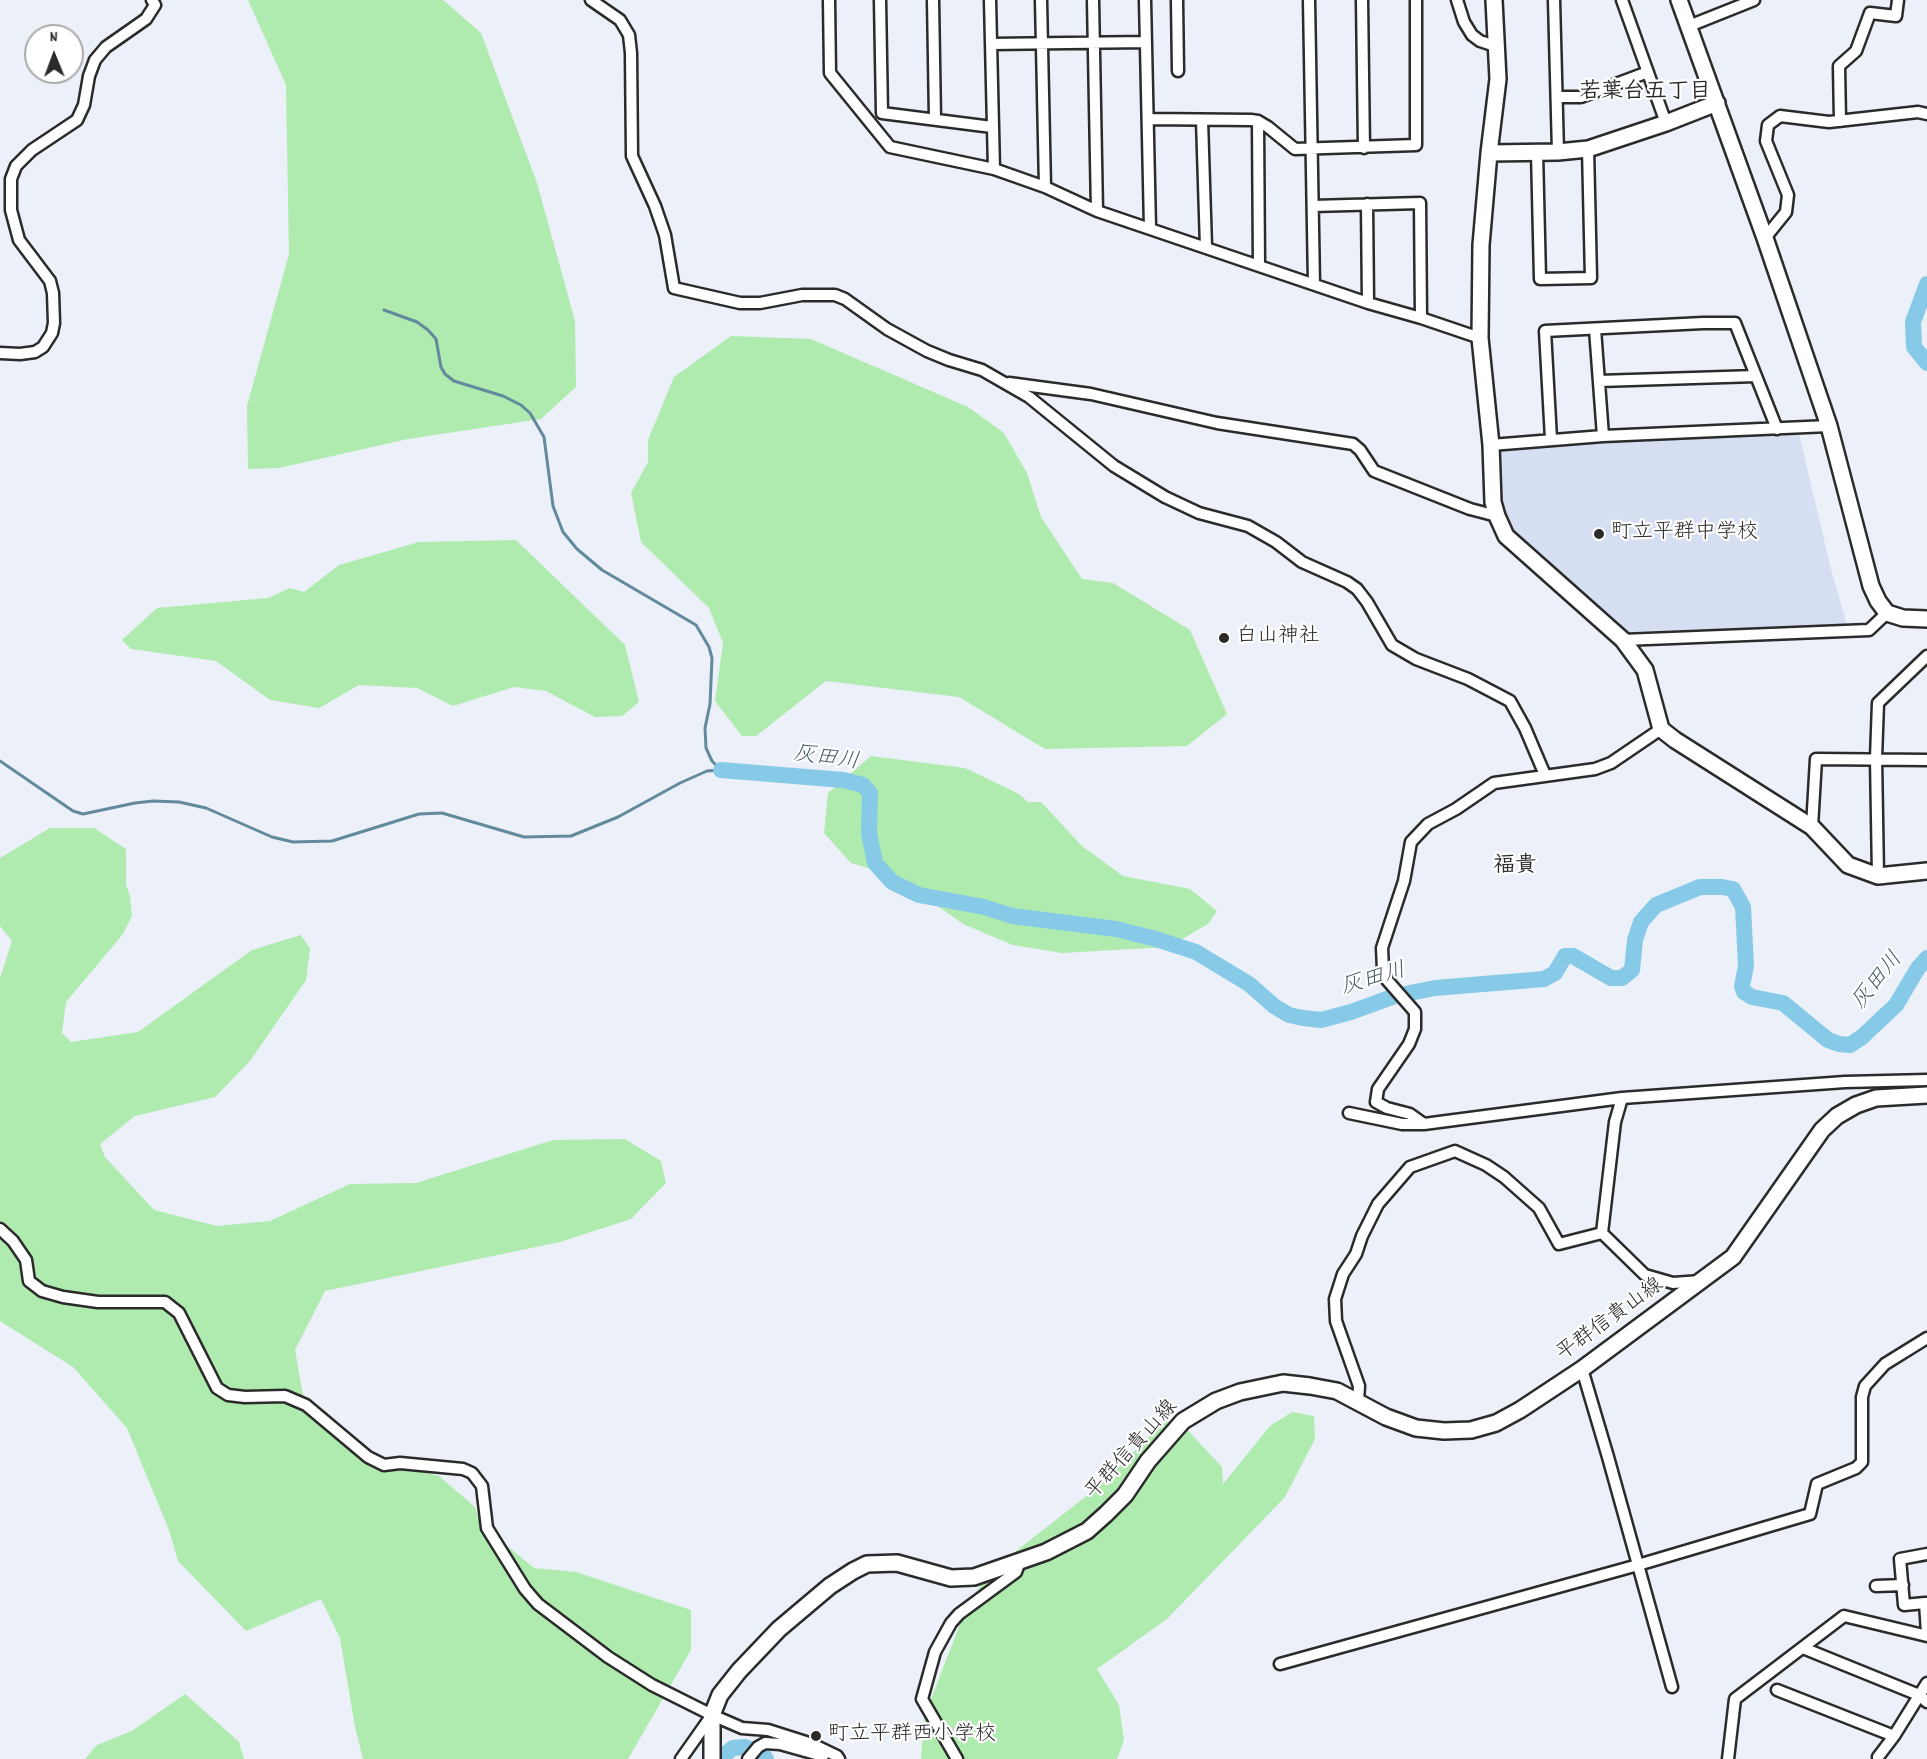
<!DOCTYPE html>
<meta charset="utf-8">
<style>
body{margin:0}
#map{position:relative;width:1927px;height:1759px;overflow:hidden;background:#ecf0f9;font-family:Dekko,sans-serif}
canvas{display:block}
.north{position:absolute;left:24px;top:24px;width:60px;height:60px;box-sizing:border-box;background:#fff;border:2px solid #aaa;border-radius:50%;rotate:359deg;font-size:16px;font-weight:700;line-height:24px;text-align:center;color:#2b2b2b}
.north::after{content:'';display:block;margin:auto;width:21px;height:27px;background:#2b2b2b;clip-path:polygon(50% 0,100% 100%,50% 72%,0 100%)}
</style>
<div id="map">
<canvas width="1927" height="1759"></canvas>
<div class="north">N</div>
</div>
<script>
const g = document.querySelector('canvas').getContext('2d');
g.lineJoin = 'round';
function paint(path, color) { g.fillStyle = color; g.fill(path, 'evenodd'); }
const toPath = rows => new Path2D(rows.map(r => 'M' + r).join(''));
function trace(path, color, width, dash) { g.strokeStyle = color; g.lineWidth = width; g.lineCap = dash ? 'butt' : 'round'; g.setLineDash(dash || []); g.stroke(path); }
function drawText(font, color, halo, rows, align = 'center') {
  g.font = font + ' Dekko,"Klee One",sans-serif'; g.lineWidth = 4.5; g.setLineDash([]); g.textBaseline = 'middle'; g.strokeStyle = halo; g.fillStyle = color; for (const [text, x, y, turn = 0] of rows) {
    g.save(); g.translate(x, y); g.rotate((+turn || 0) * Math.PI / 180); g.textAlign = isNaN(turn) ? turn : align; if (halo) g.strokeText(text, 0, 0); g.fillText(text, 0, 0); g.restore();
  }
}
const built = toPath([
 [1799,434,1831,569,1848,629,1629,637,1507,531,1497,462,1500,452,1510,448,1670,439,1718,435]
]);
const green = toPath([
 [248,0,443,0,481,33,537,183,575,321,576,387,541,419,408,439,279,468,248,469,247,406,289,254,286,85],
 [731,336,811,339,968,407,1004,433,1027,473,1041,517,1082,579,1113,583,1190,630,1227,714,1187,746,1045,749,959,697,826,681,756,736,742,736,715,701,723,643,709,608,641,542,631,493,648,462,648,440,674,377],
 [516,540,625,645,639,702,622,716,595,717,546,691,514,687,453,706,417,688,359,685,319,708,270,700,216,661,131,649,122,640,157,608,268,598,290,588,304,592,339,565,419,542],
 [871,756,965,768,1019,794,1028,802,1041,802,1082,846,1123,876,1190,889,1217,911,1208,924,1168,947,1062,953,1013,945,963,924,896,876,851,863,824,833,828,793],
 [50,828,94,828,126,849,126,885,130,896,132,916,123,934,66,1002,62,1033,71,1042,138,1032,252,950,301,935,310,949,306,980,250,1061,215,1097,135,1116,100,1144,105,1157,154,1210,217,1226,270,1221,350,1184,416,1183,553,1140,625,1139,661,1161,666,1183,631,1219,560,1242,325,1291,295,1350,305,1407,368,1459,439,1476,475,1507,480,1524,534,1568,576,1572,691,1610,691,1650,628,1759,363,1759,355,1727,340,1638,321,1599,246,1631,178,1561,169,1530,127,1428,73,1367,0,1321,0,978,12,941,0,926,0,858],
 [1292,1412,1314,1416,1315,1439,1285,1497,1167,1619,1097,1669,1119,1705,1124,1740,1117,1759,921,1759,924,1717,966,1609,988,1573,1098,1487,1163,1423,1177,1419,1222,1467,1223,1484,1270,1426],
 [185,1694,239,1742,244,1759,85,1759,97,1745,132,1731]
]);
const stream = toPath([
 [384,310,417,322,428,330,436,339,441,367,445,374,454,381,503,396,521,405,530,413,544,437,553,506,563,532,577,549,602,570,696,625,709,647,712,658,710,704,705,728,706,748,712,761,721,770],
 [0,761,73,811,83,814,135,803,153,801,179,802,206,808,272,837,293,842,332,841,419,814,442,813,524,837,571,836,618,817,680,783,707,771,721,770]
]);
const river = toPath([
 [1927,284,1913,322,1914,347,1927,363],
 [721,770,843,780,863,785,870,793,869,833,875,863,892,882,919,895,984,907,1012,916,1116,929,1156,939,1196,952,1249,984,1274,1006,1289,1015,1303,1018,1321,1020,1351,1012,1395,996,1435,988,1544,979,1555,973,1565,956,1573,956,1611,978,1622,978,1632,970,1635,940,1641,922,1656,905,1700,887,1722,887,1733,889,1743,907,1746,966,1742,986,1744,992,1752,997,1783,1003,1828,1040,1839,1044,1850,1045,1862,1037,1896,1005,1918,968,1927,958],
 [719,1759,733,1748,745,1747,760,1752,766,1759]
]);
const street = toPath([
 [591,0,620,20,629,35,631,53,632,156,655,206,665,235,674,288,740,303,760,303,802,295,835,295,845,299,887,329,927,351,949,360,982,370,1029,397,1114,466,1165,497,1199,513,1248,526,1276,542,1302,562,1347,582,1357,589,1367,602,1392,645,1416,659,1468,679,1510,701,1525,728,1545,775],
 [829,0,830,73,890,147,994,169,1045,187,1097,211,1368,303,1421,318,1480,338],
 [880,0,882,113,992,127],
 [933,0,935,119],
 [990,0,994,169],
 [1041,0,1045,187],
 [1093,0,1097,211],
 [1145,0,1150,228],
 [1177,0,1178,71],
 [1309,0,1314,284],
 [1362,0,1364,148],
 [1457,0,1464,22,1472,35,1480,41,1498,47],
 [1554,0,1558,152],
 [1622,0,1666,123],
 [1689,26,1754,0],
 [991,44,1145,42],
 [1558,97,1581,97,1648,72],
 [1148,119,1251,120,1258,121,1268,127,1295,149,1416,145,1416,0],
 [1202,120,1206,247],
 [1258,121,1259,266],
 [1840,121,1839,66,1856,51,1870,13,1896,16,1898,0],
 [1537,152,1540,279,1591,278,1588,149],
 [1367,204,1368,303],
 [1313,206,1420,203,1421,318],
 [1765,238,1786,212,1788,195,1766,141,1768,125,1780,116,1829,122,1918,112,1927,114],
 [1595,329,1603,436],
 [0,353,20,354,35,352,43,347,52,333,54,323,53,293,50,281,19,240,11,210,11,179,16,166,32,150,77,120,84,105,89,76,95,60,106,47,146,19,155,5,152,0],
 [1599,381,1756,376],
 [1009,383,1091,394,1217,423,1353,444,1360,450,1374,471,1470,509,1497,516],
 [1551,439,1545,331,1703,323,1735,323,1777,429],
 [1491,445,1603,436,1829,426],
 [1623,640,1869,630,1887,613],
 [1812,827,1816,759,1927,760],
 [1878,876,1876,758,1878,703,1927,656],
 [1349,1113,1402,1124,1424,1124,1622,1098,1845,1082,1927,1080],
 [1424,1124,1410,1114,1387,1108,1376,1102,1378,1089,1409,1044,1415,1029,1415,1012,1387,980,1383,970,1382,948,1404,881,1411,842,1428,824,1456,809,1494,783,1595,769,1611,763,1661,729],
 [0,1229,13,1241,26,1260,29,1281,42,1291,63,1297,98,1302,165,1302,179,1313,217,1388,228,1395,245,1397,285,1396,306,1405,368,1457,384,1465,400,1463,463,1469,472,1473,482,1486,487,1528,525,1589,538,1604,608,1657,652,1685,712,1715,742,1728,768,1730,812,1744,837,1756,839,1759],
 [1602,1233,1615,1122,1622,1098],
 [1602,1233,1645,1275,1673,1283,1701,1281],
 [1582,1369,1608,1457,1672,1687],
 [1358,1401,1359,1386,1336,1321,1335,1299,1343,1274,1356,1254,1362,1236,1378,1204,1410,1167,1455,1151,1486,1165,1504,1177,1539,1208,1559,1244,1602,1233],
 [1876,1586,1903,1585],
 [1925,1603,1904,1605,1900,1559,1927,1554],
 [1927,1603,1925,1603,1927,1633],
 [1803,1648,1919,1695,1927,1702],
 [1280,1664,1638,1565,1810,1514,1817,1484,1856,1468,1862,1462,1862,1397,1865,1386,1885,1364,1927,1338],
 [1777,1690,1894,1736],
 [1878,1757,1894,1736,1927,1683],
 [681,1759,712,1715],
 [748,1759,758,1747,765,1743,780,1744,823,1756],
 [957,1759,922,1699,935,1652,951,1623,959,1614,1016,1572,1020,1561],
 [1728,1759,1735,1699,1844,1616,1927,1636]
]);
const secondary = toPath([
 [1494,0,1498,79,1489,153,1481,245,1480,338,1491,445,1493,502,1497,516,1506,536,1623,640,1645,670,1661,729,1675,740,1812,827,1848,865,1878,876,1927,871],
 [1679,0,1765,238,1829,426,1871,586,1878,601,1887,613,1903,618,1927,619],
 [1489,153,1558,152,1588,149,1666,123,1717,103],
 [712,1759,712,1715,720,1695,739,1671,779,1629,830,1586,853,1571,867,1564,897,1563,951,1578,974,1577,1046,1552,1087,1531,1106,1514,1125,1495,1148,1461,1183,1421,1216,1401,1240,1392,1283,1383,1310,1386,1337,1391,1386,1417,1416,1428,1444,1431,1471,1430,1496,1423,1520,1410,1582,1369,1733,1257,1822,1130,1837,1116,1856,1105,1876,1098,1927,1095]
]);
const markers = [
 [1599,534,6,"#2b2b2b"],
 [1224,638,6,"#2b2b2b"],
 [816,1736,6,"#2b2b2b"]
];
const poiNames = [
 ["町立平群中学校",1611,534],
 ["白山神社",1236,638],
 ["町立平群西小学校",828,1736]
];
const streetNames = [
 ["平群信貴山線",1611,1321,-36],
 ["平群信貴山線",1133,1451,-48]
];
const neighbourhoodNames = [
 ["若葉台五丁目",1645,94],
 ["福貴",1515,868]
];
const waterNames = [
 ["灰田川",826,760,8],
 ["灰田川",1374,981,-16],
 ["灰田川",1879,982,-51]
];
paint(built, '#d6def2');
paint(green, '#afeaaf');
trace(stream, '#628a9c', 3);
trace(river, '#86cae7', 16);
trace(street, '#2b2b2b', 15);
trace(secondary, '#2b2b2b', 20);
trace(street, '#fff', 10);
trace(secondary, '#fff', 15);
for (const [x, y, r, color] of markers) { const dot = new Path2D(); dot.arc(x, y, r, 0, 2 * Math.PI); g.fillStyle = color; g.fill(dot); trace(dot, '#fff', 2); }
drawText('21px', '#2b2b2b', '#fff', poiNames, 'left');
drawText('21px', '#2b2b2b', '#fff', streetNames);
drawText('bold 22px', '#2b2b2b', '#fff', neighbourhoodNames);
drawText('italic 22px', '#465b63', '#fff', waterNames);
</script>
